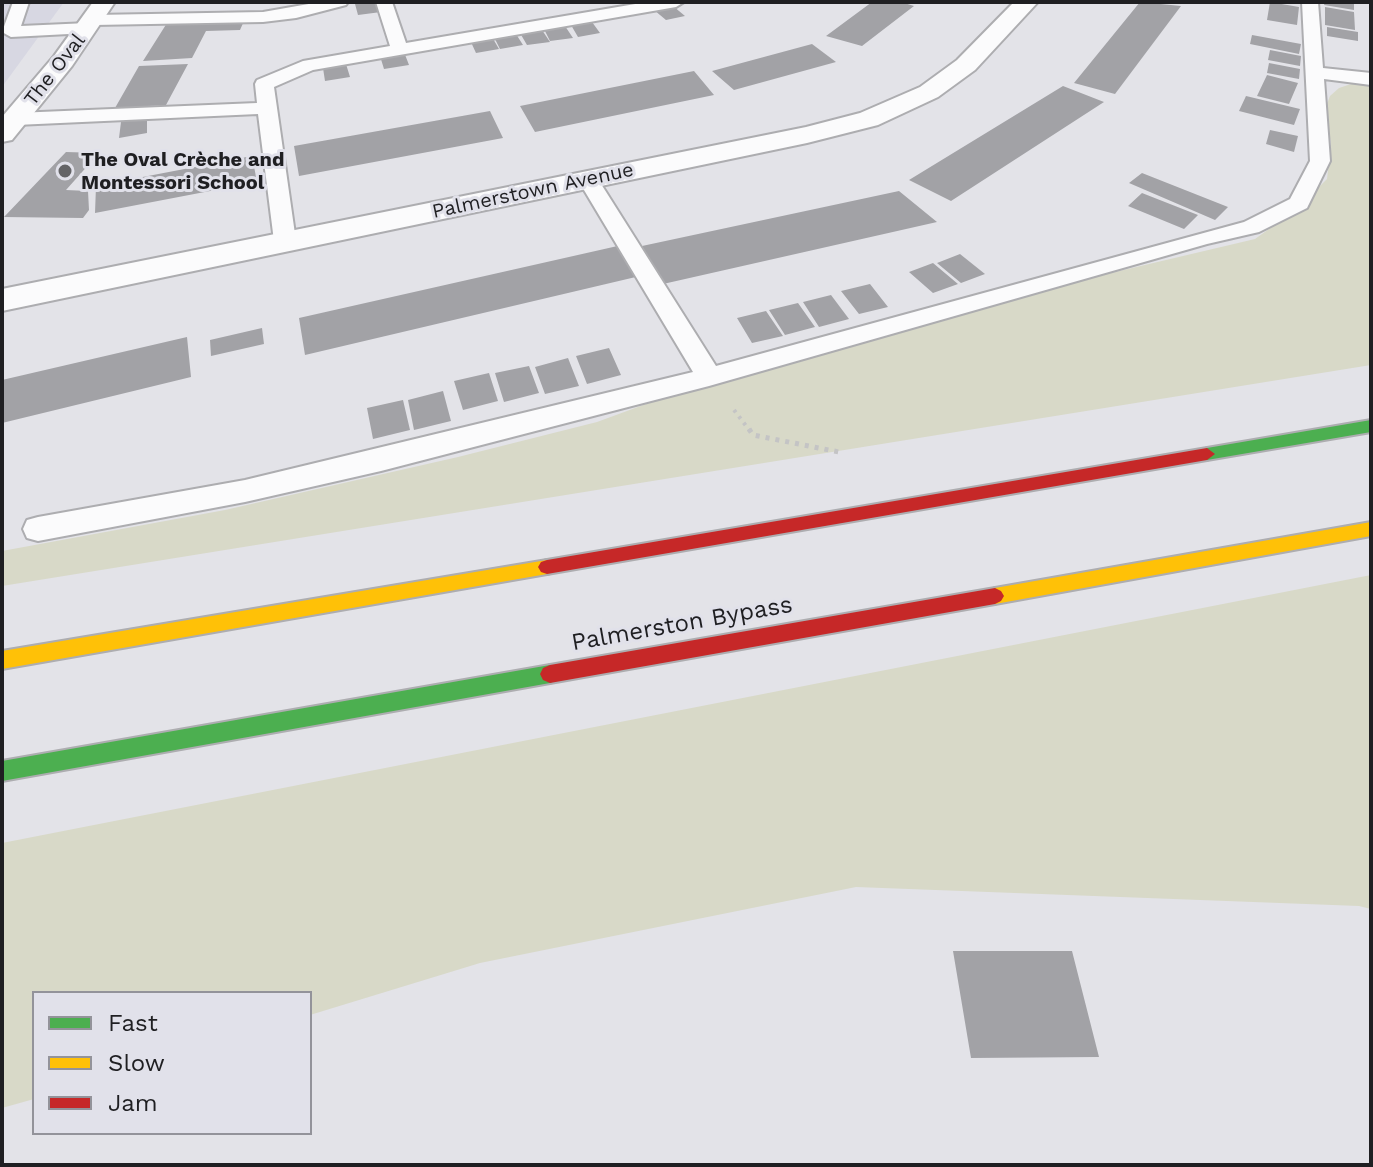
<!DOCTYPE html>
<meta charset="utf-8">
<style>
body{margin:0}
#map{position:relative;width:1373px;height:1167px;overflow:hidden;background:#e3e3e8;font-family:"Work Sans",sans-serif}
canvas{display:block}
.frame{position:absolute;inset:0;border:4px solid #1f1f22;pointer-events:none}
.legend{position:absolute;left:32px;top:991px;width:280px;height:144px;box-sizing:border-box;background:#e1e1ea;border:2px solid #93939a;margin:0;padding:10px 14px;list-style:none;font-size:24px;color:#1f1f22}
.legend li{display:flex;align-items:center;gap:16px;height:40px}
.legend b{width:40px;border:2px solid #93939a}
</style>
<div id="map">
<canvas width="1373" height="1167"></canvas>
<div class="frame"></div>
<ul class="legend">
<li><b style="height:10px;background:#4caf50"></b>Fast</li>
<li><b style="height:10px;background:#ffc107"></b>Slow</li>
<li><b style="height:10px;background:#c62828"></b>Jam</li>
</ul>
</div>
<script>
const g = document.querySelector('canvas').getContext('2d');
g.lineJoin = 'round';
function paint(path, color) { g.fillStyle = color; g.fill(path, 'evenodd'); }
const toPath = rows => new Path2D(rows.map(r => 'M' + r).join(''));
function trace(path, color, width, dash) { g.strokeStyle = color; g.lineWidth = width; g.lineCap = dash ? 'butt' : 'round'; g.setLineDash(dash || []); g.stroke(path); }
function drawText(font, color, halo, rows, align = 'center') {
  g.font = font + ' "Work Sans",sans-serif'; g.lineWidth = 6; g.setLineDash([]); g.textBaseline = 'middle'; g.strokeStyle = halo; g.fillStyle = color; for (const [text, x, y, turn = 0] of rows) {
    g.save(); g.translate(x, y); g.rotate((+turn || 0) * Math.PI / 180); g.textAlign = isNaN(turn) ? turn : align; if (halo) g.strokeText(text, 0, 0); g.fillText(text, 0, 0); g.restore();
  }
}
const built = toPath([
 [2,2,64,2,2,87]
]);
const green = toPath([
 [1354,83,1371,86,1371,365,2,586,2,551,225,510,458,457,597,422,676,393,1094,277,1255,239,1297,209,1327,179,1331,144,1325,109,1330,96,1339,88],
 [1371,575,1371,909,1359,906,856,887,480,963,310,1015,310,993,34,993,34,1099,2,1108,2,843]
]);
const building = toPath([
 [377,2,381,12,358,15,355,4],
 [872,2,901,2,914,6,862,46,826,36],
 [1140,2,1181,6,1115,94,1074,83],
 [1270,2,1299,7,1297,25,1267,20],
 [1325,2,1354,2,1354,10,1324,5],
 [673,6,685,16,666,20,654,10],
 [1325,7,1354,12,1355,30,1325,25],
 [244,21,240,30,206,31,192,58,143,61,167,23],
 [592,22,600,33,578,37,571,25],
 [565,26,573,38,550,41,544,29],
 [1327,27,1358,32,1358,41,1327,36],
 [542,30,550,42,527,45,520,33],
 [516,34,523,45,500,49,494,37],
 [1252,35,1301,44,1299,54,1250,44],
 [492,37,499,49,476,53,470,40],
 [812,44,836,62,734,90,712,71],
 [1270,50,1301,56,1300,66,1268,60],
 [404,52,409,65,384,69,380,56],
 [1269,63,1300,69,1299,79,1267,73],
 [188,64,166,105,115,108,139,66],
 [346,64,350,77,325,81,323,68],
 [694,71,714,95,535,132,520,106],
 [1267,75,1298,83,1289,104,1257,96],
 [1063,86,1104,102,951,201,909,180],
 [1246,96,1300,109,1294,125,1239,111],
 [490,111,503,138,299,176,294,146],
 [147,118,147,133,119,138,121,122],
 [1270,130,1298,136,1294,152,1266,144],
 [66,152,99,153,66,190,88,191,89,210,83,218,4,217],
 [252,156,257,182,95,213,96,186],
 [1142,173,1228,207,1215,220,1129,183],
 [899,191,937,222,663,284,642,246],
 [1142,193,1198,215,1184,229,1128,206],
 [622,245,640,276,305,355,299,318],
 [960,254,985,274,961,283,937,263],
 [933,263,958,284,933,293,909,272],
 [870,284,888,307,859,314,841,291],
 [831,295,849,319,819,327,803,302],
 [798,303,815,327,785,335,769,310],
 [766,311,783,336,752,343,737,318],
 [262,328,264,344,211,356,210,340],
 [187,337,191,377,2,423,2,380],
 [609,348,621,375,587,384,576,356],
 [568,358,579,386,545,394,535,367],
 [529,366,539,393,504,402,495,373],
 [489,373,498,401,463,410,454,381],
 [443,391,451,421,414,430,408,400],
 [403,400,410,430,373,439,367,408],
 [953,951,1072,951,1099,1057,971,1058]
]);
const pathFar1 = toPath([
 [734,410,750,431]
]);
const path = toPath([
 [749,429,753,435,839,452]
]);
const lane = toPath([
 [13,2,29,2,21,26,88,23,88,16,94,15,263,12,320,2,348,2,346,5,296,18,263,22,94,25,94,32,88,33,11,37,2,32,13,2],
 [376,2,392,2,406,43,647,2,684,2,676,7,313,70,274,87,296,241,293,246,285,248,277,246,274,241,258,114,16,125,6,119,16,113,257,103,255,84,257,80,303,61,390,46,376,2],
 [1302,2,1318,2,1323,68,1371,73,1371,85,1324,79,1330,161,1307,208,1259,232,1207,244,709,386,381,471,245,502,38,541,27,538,23,529,27,520,38,517,245,480,693,372,578,180,582,176,596,176,716,366,1244,222,1290,199,1310,161,1302,2]
]);
const street = toPath([
 [93,2,115,2,72,66,12,140,2,142,2,117,54,56,93,2],
 [1014,2,1038,2,975,70,938,97,878,125,807,143,2,311,2,289,806,127,860,113,920,87,957,60,1014,2]
]);
const fast = toPath([
 [1371,420,1371,432,1207,460,1199,454,1207,448,1371,420],
 [550,665,557,668,560,674,557,680,550,683,2,781,2,761,550,665]
]);
const slow = toPath([
 [1371,522,1371,536,995,604,989,601,986,596,989,591,995,588,1371,522],
 [547,560,553,562,556,567,553,572,547,574,2,669,2,651,547,560]
]);
const jam = toPath([
 [1207,448,1215,454,1207,460,547,574,541,572,538,567,541,562,547,560,1207,448],
 [995,588,1001,591,1004,596,1001,601,995,604,550,683,543,680,540,674,543,668,550,665,995,588]
]);
const markers = [
 [65,171,8,"#646467"]
];
const farStreetnames = [
 ["The Oval",55,70,-52],
 ["Palmerstown Avenue",533,191,-12]
];
const farPoinames = [
 ["The Oval Crèche and",81,160],
 ["Montessori School",81,183]
];
const streetNames = [
 ["Palmerston Bypass",682,624,-10]
];
paint(built, '#d7d7e2');
paint(green, '#d8d9c8');
paint(building, '#a2a2a6');
trace(lane, '#adadb0', 4);
trace(street, '#adadb0', 4);
trace(fast, '#adadb0', 4);
trace(slow, '#adadb0', 4);
trace(jam, '#adadb0', 4);
trace(pathFar1, '#c4c4c5', 4, [3, 5]);
trace(path, '#c4c4c5', 5, [4, 6]);
paint(lane, '#fbfbfc');
paint(street, '#fbfbfc');
paint(fast, '#4caf50');
paint(slow, '#ffc107');
paint(jam, '#c62828');
for (const [x, y, r, color] of markers) { const dot = new Path2D(); dot.arc(x, y, r, 0, 2 * Math.PI); g.fillStyle = color; g.fill(dot); trace(dot, '#e1e1ea', 3); }
drawText('20px', '#1f1f22', '#e1e1ea', farStreetnames);
drawText('bold 20px', '#1f1f22', '#e1e1ea', farPoinames, 'left');
drawText('24px', '#1f1f22', '#e1e1ea', streetNames);
</script>
